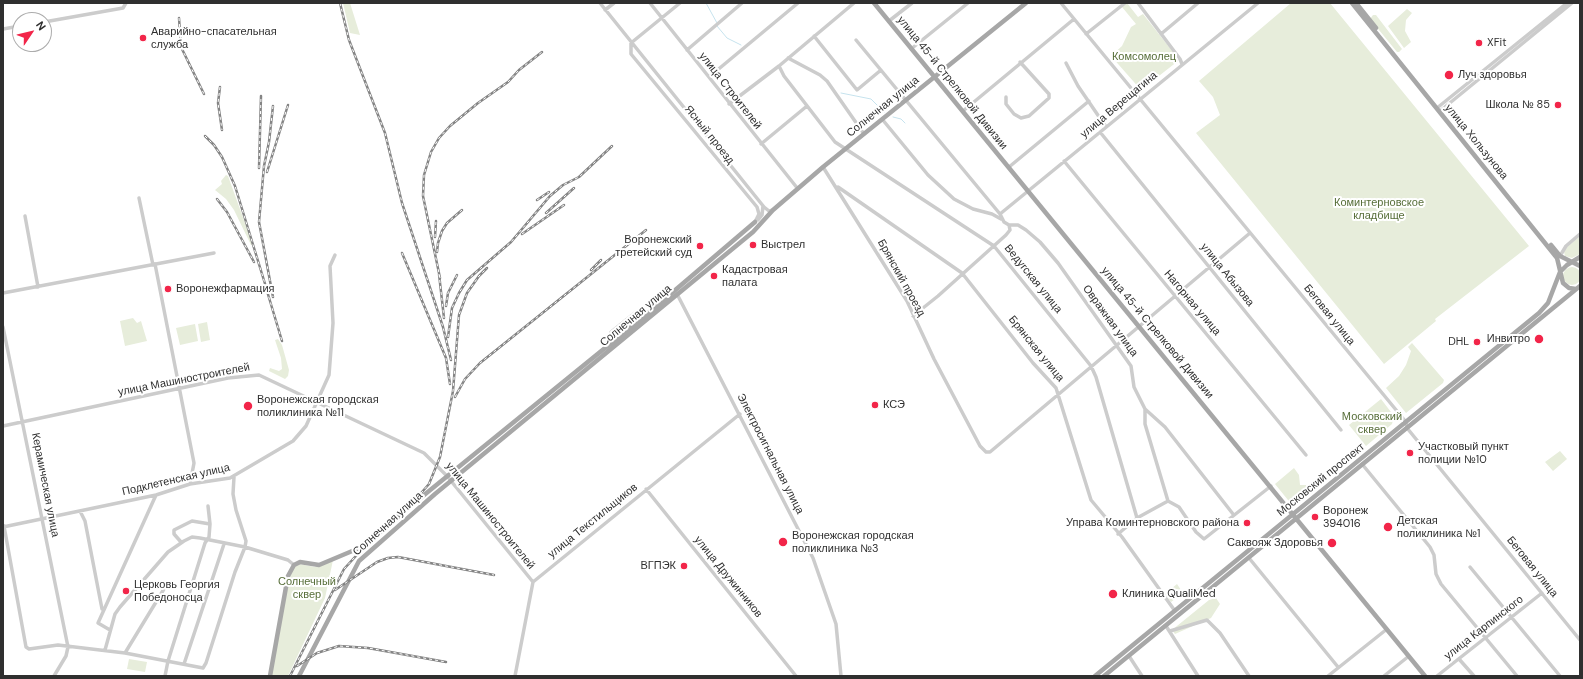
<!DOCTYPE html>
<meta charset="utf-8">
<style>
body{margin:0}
#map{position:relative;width:1583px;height:679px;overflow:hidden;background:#fff;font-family:"DM Sans",sans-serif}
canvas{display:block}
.frame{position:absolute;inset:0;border:4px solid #2f2f2f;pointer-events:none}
.north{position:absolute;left:12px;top:12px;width:40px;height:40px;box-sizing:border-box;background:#fff;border:1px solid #acacac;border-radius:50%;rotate:55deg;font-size:11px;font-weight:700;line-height:16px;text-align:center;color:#2f2f2f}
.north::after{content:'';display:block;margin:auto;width:14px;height:18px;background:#f22549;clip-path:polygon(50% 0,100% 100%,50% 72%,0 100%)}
</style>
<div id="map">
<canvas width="1583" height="679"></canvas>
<div class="frame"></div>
<div class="north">N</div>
</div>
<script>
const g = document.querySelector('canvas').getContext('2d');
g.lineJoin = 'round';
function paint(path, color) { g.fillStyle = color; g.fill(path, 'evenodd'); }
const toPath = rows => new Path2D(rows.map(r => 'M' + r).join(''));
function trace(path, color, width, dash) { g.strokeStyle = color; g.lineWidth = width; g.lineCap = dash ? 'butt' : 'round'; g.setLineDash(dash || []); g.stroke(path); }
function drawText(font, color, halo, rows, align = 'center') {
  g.font = font + ' "DM Sans",sans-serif'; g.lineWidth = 4; g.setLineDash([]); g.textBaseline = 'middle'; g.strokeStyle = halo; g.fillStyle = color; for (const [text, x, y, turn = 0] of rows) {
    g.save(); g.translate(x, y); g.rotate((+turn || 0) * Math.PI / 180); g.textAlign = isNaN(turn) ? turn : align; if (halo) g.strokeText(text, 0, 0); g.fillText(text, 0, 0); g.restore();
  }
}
const green = toPath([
 [343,3,350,3,360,35,350,33],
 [1127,3,1138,17,1143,14,1177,57,1178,61,1141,90,1111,56,1122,46,1131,27,1136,24,1122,7],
 [1291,3,1330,3,1529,246,1435,319,1436,321,1384,364,1196,133,1220,115,1213,97,1199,81],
 [1407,9,1412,13,1406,20,1405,31,1411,42,1404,48,1388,26],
 [1373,15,1376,15,1402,49,1399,52,1397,52,1370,19],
 [226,175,228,176,253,245,251,245,234,210,226,199,215,190,222,184,221,181],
 [1580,236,1580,254,1572,258,1565,256,1564,252,1567,247],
 '1563 276a9 9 0 1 1 18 0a9 9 0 1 1-18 0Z',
 [133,318,137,323,141,321,147,341,125,346,120,321],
 [207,322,210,340,201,342,198,324],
 [195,324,198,341,180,345,176,328],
 [278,339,282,345,289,370,288,376,285,379,269,371,270,368,279,371,282,369,281,358,275,340],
 [1412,343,1444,380,1443,383,1406,413,1386,388,1399,376,1406,365,1411,351,1408,347],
 [1381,399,1394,416,1392,424,1366,446,1349,425],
 [1560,451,1567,459,1553,471,1545,462],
 [1294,468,1299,475,1300,485,1306,485,1307,492,1292,505,1275,484],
 [333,560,325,598,288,676,271,676,289,577,293,568,299,564,315,567],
 [1177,584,1183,593,1171,602,1165,594],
 [1216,598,1220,604,1211,618,1175,634,1172,630,1209,600],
 [129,659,147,662,145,672,127,669]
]);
const stream = toPath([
 [706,3,717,23],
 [717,26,727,38,741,45],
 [841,93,871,99,884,112],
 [893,117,901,119,905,123]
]);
const minor = toPath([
 [600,3,764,207,769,211,773,210],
 [650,3,798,189],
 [1061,3,1406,422,1407,428,1580,640],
 [1138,3,1180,59,1182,64],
 [605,10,614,3],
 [889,21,912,3],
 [44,22,123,8,126,3],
 [3,29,20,26],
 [1086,34,1125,3],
 [1161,34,1198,3],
 [814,36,857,90,881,70],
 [856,40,1000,214],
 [631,43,631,54,757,207,759,214,755,222],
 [631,43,680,3],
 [911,49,968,3],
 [687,50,742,3],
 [788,58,820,75,827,81,864,134],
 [1066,63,1078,86,1106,127],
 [779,66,784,76,835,142,994,246,1091,366,1096,377,1137,518],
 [709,77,798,3],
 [1006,97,1006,104,1014,114,1021,118,1029,116,1049,98,1049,94,1020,62],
 [729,104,779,66,854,3],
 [1437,108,1567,3],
 [963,111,1074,19],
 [1440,111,1572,3],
 [882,119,928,175,954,199,973,209,992,214,1001,219],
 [1100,132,1341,430],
 [761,144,807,106],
 [1064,161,1306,455],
 [823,167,907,301,934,359,980,446,986,452,990,452,1250,233],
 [1009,167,1089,101],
 [838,187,962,273,1033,363,1056,388,1091,500,1122,537,1175,611],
 [139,198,153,265],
 [25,216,38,287],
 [758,220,762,215,763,206],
 [1009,225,1018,225,1026,230,1040,242,1058,263,1131,366,1134,387,1145,409,1145,424,1168,501],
 [1560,256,1566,246,1580,234],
 [155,264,194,463,190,484],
 [3,293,214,253],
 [677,294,813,558,836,624,841,676],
 [913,316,938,296,1006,235,1010,230,1009,225,1004,222,1000,214,1258,3],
 [3,327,68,647,66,656,54,676],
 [616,338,611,332,636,312,642,318],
 [1145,409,1165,427,1233,514],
 [3,426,228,378,259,375,424,453,447,476,533,582],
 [1362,464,1430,547,1434,555,1436,574,1441,584,1517,676],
 [646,489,796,676],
 [80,511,85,521,102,609],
 [4,526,26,647,29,649,58,645,125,653,203,668,206,663,235,572,245,547,246,541,236,510,233,494,234,477],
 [3,527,156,495,190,484,230,478,293,441,306,426,329,375,333,323,330,266,335,255],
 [1118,534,1137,518,1168,501,1179,507,1196,532,1204,539,1271,486],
 [181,542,174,534,174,530,192,521,210,524],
 [1249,558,1338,667],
 [1470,567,1560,676],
 [1166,626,1198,676],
 [110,630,98,623,156,495],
 [1170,631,1207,620,1220,633,1249,676],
 [105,650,115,614,120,607,168,552,184,541,192,537,200,538,245,547,288,560,294,565],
 [125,653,167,584],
 [1129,656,1142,676],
 [1459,659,1474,676],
 [184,664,224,544],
 [165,676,168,661,205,543,209,537,210,524,208,506],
 [515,676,533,582,740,414],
 [1328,676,1387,629],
 [1384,676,1409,656],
 [1437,676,1542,593]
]);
const major = toPath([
 [874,3,1425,676],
 [1352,3,1557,258,1563,283,1569,288,1576,289],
 [1356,3,1376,28],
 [1551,245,1560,256,1580,266],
 [270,676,288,576,294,565,300,562,319,565,357,549,365,543,653,309,755,222],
 [299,676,359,561,435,494,753,232,773,210,823,167,1026,3],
 [1095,676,1539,313,1548,303,1560,272,1567,265,1580,257],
 [1104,676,1580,286]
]);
const rail = toPath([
 [340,3,349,40,385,133,402,203,443,327,451,360],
 [179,18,181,47,204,94],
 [220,87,218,103,222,130],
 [273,106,269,142,264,166,259,222,273,297],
 [205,136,214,145,222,157,235,186,266,287],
 [259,168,261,96],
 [267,172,288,105],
 [217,199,227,212,254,262],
 [537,200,549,192],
 [546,213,574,188],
 [522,234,564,205],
 [435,237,436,221],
 [437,252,438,243,442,231,447,223,462,210],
 [402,253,446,358,450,384],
 [591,270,601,260],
 [439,274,444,318],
 [440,278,423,196,424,175,431,152,439,138,450,126,478,103,508,82,519,70,542,52],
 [267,291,282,341],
 [446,306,448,293,457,275],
 [448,337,452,308,459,293,467,280,511,242,550,196,563,185,579,177,612,146],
 [455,397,465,379,480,363,646,230],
 [335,590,377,562,388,558,398,557,494,575],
 [297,666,317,653,339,646,368,648,446,662],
 [290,676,344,569,365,546,402,515,429,484,440,457,453,391,459,315,467,293,479,276,487,268]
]);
const markers = [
 [143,38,4,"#f22549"],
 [1479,43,4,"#f22549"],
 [1449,75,5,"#f22549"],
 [1558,105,4,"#f22549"],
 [753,245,4,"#f22549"],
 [700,246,4,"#f22549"],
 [714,276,4,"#f22549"],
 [168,289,4,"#f22549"],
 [1539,339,5,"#f22549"],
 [1477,342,4,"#f22549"],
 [875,405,4,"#f22549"],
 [248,406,5,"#f22549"],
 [1410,453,4,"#f22549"],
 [1315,517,4,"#f22549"],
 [1247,523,4,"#f22549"],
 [1388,527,5,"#f22549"],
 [783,542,5,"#f22549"],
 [1332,543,5,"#f22549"],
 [684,566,4,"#f22549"],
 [126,591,4,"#f22549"],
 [1113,594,5,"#f22549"]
];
const poiNames = [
 ["Аварийно-спасательная",151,32],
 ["служба",151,45],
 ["XFit",1487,43],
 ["Луч здоровья",1458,75],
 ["Школа № 85",1550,105,"right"],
 ["Воронежский",692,240,"right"],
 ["третейский суд",692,253,"right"],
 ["Выстрел",761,245],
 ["Кадастровая",722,270],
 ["палата",722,283],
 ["Воронежфармация",176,289],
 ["Инвитро",1530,339,"right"],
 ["DHL",1469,342,"right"],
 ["Воронежская городская",257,400],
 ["поликлиника №11",257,413],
 ["КСЭ",883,405],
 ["Участковый пункт",1418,447],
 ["полиции №10",1418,460],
 ["Воронеж",1323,511],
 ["394016",1323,524],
 ["Детская",1397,521],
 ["поликлиника №1",1397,534],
 ["Управа Коминтерновского района",1239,523,"right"],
 ["Воронежская городская",792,536],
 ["поликлиника №3",792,549],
 ["Саквояж Здоровья",1323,543,"right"],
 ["ВГПЭК",676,566,"right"],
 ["Церковь Георгия",134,585],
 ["Победоносца",134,598],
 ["Клиника QualiMed",1122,594]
];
const parkNames = [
 ["Комсомолец",1144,57],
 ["Коминтерновское",1379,203],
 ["кладбище",1379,216],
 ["Московский",1372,417],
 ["сквер",1372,430],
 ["Солнечный",307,582],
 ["сквер",307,595]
];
const streetNames = [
 ["улица 45-й Стрелковой Дивизии",952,83,51],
 ["улица Строителей",730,91,52],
 ["улица Верещагина",1119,105,-40],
 ["Солнечная улица",883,107,-39],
 ["Ясный проезд",709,135,51],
 ["улица Хользунова",1476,142,51],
 ["улица Абызова",1227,275,51],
 ["Брянский проезд",901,278,61],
 ["Ведугская улица",1033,279,51],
 ["Нагорная улица",1192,303,50],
 ["Беговая улица",1329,315,51],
 ["Солнечная улица",636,316,-40],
 ["Овражная улица",1110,321,54],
 ["улица 45-й Стрелковой Дивизии",1157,333,50],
 ["Брянская улица",1036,349,51],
 ["улица Машиностроителей",184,380,-11],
 ["Электросигнальная улица",770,454,63],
 ["Подклетенская улица",176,480,-13],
 ["Московский проспект",1321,480,-39],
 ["Керамическая улица",45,485,79],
 ["улица Машиностроителей",490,516,51],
 ["улица Текстильщиков",593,521,-39],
 ["Солнечная улица",388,524,-42],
 ["Беговая улица",1532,567,51],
 ["улица Дружинников",728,577,51],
 ["улица Карпинского",1484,628,-38]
];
paint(green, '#e7eddb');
trace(stream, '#c6e3ee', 1);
trace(minor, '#ccc', 3.5);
trace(major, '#a7a7a7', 4.5);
trace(rail, '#848484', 2.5);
trace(rail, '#fff', 1, [3]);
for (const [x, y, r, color] of markers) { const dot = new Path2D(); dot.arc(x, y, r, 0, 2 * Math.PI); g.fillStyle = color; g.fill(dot); trace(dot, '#fff', 1.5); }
drawText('11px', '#2f2f2f', '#fff', poiNames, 'left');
drawText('11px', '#576e39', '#fff', parkNames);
drawText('11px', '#2f2f2f', '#fff', streetNames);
</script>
